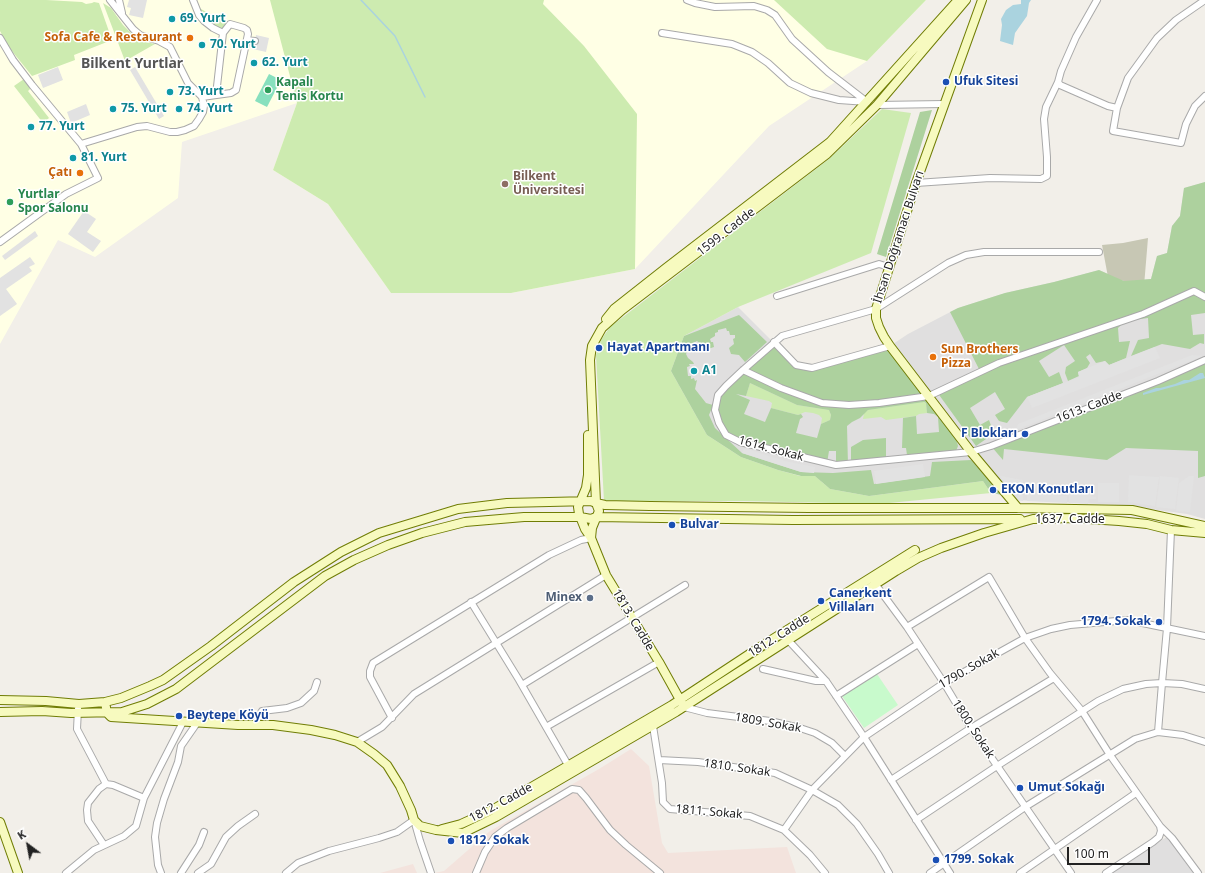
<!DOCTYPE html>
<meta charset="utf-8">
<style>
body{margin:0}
#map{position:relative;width:1205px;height:873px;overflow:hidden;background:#f2efe9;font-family:"Noto Sans",sans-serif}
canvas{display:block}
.north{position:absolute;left:8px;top:825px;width:40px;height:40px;-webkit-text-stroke:3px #fff;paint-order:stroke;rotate:328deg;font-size:11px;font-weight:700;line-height:16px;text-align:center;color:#222}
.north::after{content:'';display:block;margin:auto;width:14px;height:18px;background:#222;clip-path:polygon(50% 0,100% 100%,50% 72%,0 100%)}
.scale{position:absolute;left:1067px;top:847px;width:83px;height:18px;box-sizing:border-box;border:2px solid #222;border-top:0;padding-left:5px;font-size:12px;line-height:14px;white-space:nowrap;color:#222;-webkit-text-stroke:3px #fff;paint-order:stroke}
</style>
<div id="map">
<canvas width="1205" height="873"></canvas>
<div class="north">K</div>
<div class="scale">100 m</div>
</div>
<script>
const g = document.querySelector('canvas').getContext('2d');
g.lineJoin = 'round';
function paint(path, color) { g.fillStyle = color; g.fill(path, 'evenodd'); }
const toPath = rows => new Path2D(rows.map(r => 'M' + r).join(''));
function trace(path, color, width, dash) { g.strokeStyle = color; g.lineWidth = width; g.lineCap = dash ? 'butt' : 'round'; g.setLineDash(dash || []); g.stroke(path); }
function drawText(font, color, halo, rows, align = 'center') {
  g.font = font + ' "Noto Sans",sans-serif'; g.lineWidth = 3; g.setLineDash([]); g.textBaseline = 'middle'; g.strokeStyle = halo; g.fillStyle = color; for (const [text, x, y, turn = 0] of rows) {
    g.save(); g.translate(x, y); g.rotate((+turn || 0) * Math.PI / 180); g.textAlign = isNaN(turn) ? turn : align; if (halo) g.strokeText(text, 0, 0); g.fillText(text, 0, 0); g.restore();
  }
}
const residential = toPath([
 [1205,182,1205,519,1187,514,1120,505,1015,500,1003,495,991,493,983,481,869,496,741,457,707,435,671,371,684,336,738,307,796,365,812,368,890,346,908,334,958,308,1005,293,1054,282,1099,270,1124,281,1151,279,1157,256,1167,253,1172,226,1180,216,1184,188],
 [1165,838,1169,838,1194,873,1113,873]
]);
const education = toPath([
 [0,0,926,0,867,61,769,126,635,269,511,293,391,293,328,204,273,170,297,103,182,142,178,198,95,257,58,240,0,344]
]);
const military = toPath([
 [631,749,649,766,662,843,668,853,787,847,796,873,434,873,444,871,490,831,599,769],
 [413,864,417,873,380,873]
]);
const construction = toPath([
 [1148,238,1144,286,1108,277,1102,245,1123,243]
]);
const grass = toPath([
 [0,0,46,0,82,2,86,4,92,3,94,2,99,3,112,40,74,55,75,60,32,76,8,46,0,31],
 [270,0,544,0,543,4,584,46,637,114,635,269,511,293,391,293,328,204,273,170,297,103],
 [774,0,926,0,867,61,827,49],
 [103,3,111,8,123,25,134,36,142,41,155,44,125,61],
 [199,8,220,19,228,24,222,30,214,27,201,14],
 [24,79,31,88,28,91,49,118,43,123,14,86],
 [882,109,911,113,871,253,738,307,684,336,671,371,707,435,741,457,778,470,800,476,815,476,830,489,869,496,983,481,991,493,879,504,744,501,604,501,596,355,601,340,610,327,829,159],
 [750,383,797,405,829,410,831,415,830,420,821,424,822,418,819,415,813,413,805,412,798,415,771,408,772,403,769,401,746,396],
 [923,402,926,403,927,413,919,414,916,416,886,420,881,417,863,419,864,413,868,410]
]);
const forest = toPath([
 [932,110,886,257,877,254,920,112],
 [1205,182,1205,313,1191,315,1193,335,1204,334,1204,344,1200,343,1190,349,1162,344,1131,356,1138,340,1149,338,1148,318,1125,321,1118,328,1119,342,1130,341,1126,358,1109,365,1105,361,1096,363,1090,354,1086,357,1090,363,1087,368,1078,372,1079,376,1068,381,1065,373,1066,367,1075,361,1064,345,1039,361,1049,377,1059,372,1063,383,1027,397,1007,423,999,421,995,415,1005,409,995,392,970,408,980,425,989,420,992,428,986,439,976,446,937,392,980,371,950,312,958,308,1005,293,1054,282,1099,270,1124,281,1151,279,1157,256,1167,253,1172,226,1180,216,1184,188],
 [739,315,767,342,745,362,739,355,731,354,729,348,734,344,733,339,735,338,735,335,730,335,729,331,727,331,726,328,718,330,718,332,715,333,715,336,710,339,711,342,713,342,714,347,705,350,704,347,697,341,691,344,686,354,688,358,693,362,694,364,689,364,690,366,687,367,688,376,691,376,691,379,694,378,695,381,697,380,695,389,706,403,713,405,709,415,715,428,742,453,801,472,833,473,871,470,874,484,930,476,932,462,971,460,1003,495,991,493,983,481,869,496,830,489,815,476,801,476,778,470,741,457,707,435,671,371,684,336],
 [774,342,796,365,812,368,889,349,956,437,958,446,956,451,922,456,920,454,907,455,906,448,902,448,903,418,916,416,917,434,939,432,938,417,934,414,927,413,926,403,924,402,868,410,860,418,852,422,847,426,848,465,836,465,836,451,829,451,827,463,797,453,750,441,748,445,726,435,715,410,718,395],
 [750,383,797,405,829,410,831,415,830,420,821,424,817,438,796,433,800,419,803,417,801,414,798,415,771,408,765,422,744,414,750,400,736,394,746,396],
 [1205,360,1205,476,1198,478,1198,451,1126,448,1107,460,1004,449,1003,460,991,446],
 [886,438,886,457,868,459,851,465,851,447,863,440]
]);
const park = toPath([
 [877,674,898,705,864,728,842,696]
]);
const pitch = toPath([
 [269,74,281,80,267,107,255,101]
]);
const parking = toPath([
 [129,0,147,0,143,18,129,15,131,8,127,7],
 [256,35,269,38,266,52,253,49],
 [58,67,63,80,43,88,38,75],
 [135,67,164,116,159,119,130,70],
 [86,104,90,115,71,123,67,112],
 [84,211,96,219,87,232,101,241,93,252,68,234],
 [35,231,38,236,5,260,2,256],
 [30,257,35,264,29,267,32,271,6,289,17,304,0,316,0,278],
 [1155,347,1160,358,1032,408,1027,397,1079,377,1078,372,1105,361,1109,365],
 [1192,355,1203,356,1016,430,1018,424],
 [744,448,785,461,815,467,814,473,801,472,742,453],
 [923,464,925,477,876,484,874,471],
 [1129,475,1159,477,1155,506,1128,502],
 [1000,476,1023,480,1023,501,1015,500],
 [1160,476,1179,478,1175,509,1156,507],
 [1189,476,1194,476,1190,512,1176,511,1179,483],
 [1027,482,1059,485,1059,496,1067,496,1067,503,1027,501],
 [1098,483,1119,483,1119,502,1098,502],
 [1069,485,1091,485,1091,496,1096,497,1096,499,1089,499,1088,504,1069,503]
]);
const water = toPath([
 [1021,0,1031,0,1029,3,1027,16,1015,33,1013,45,1000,41,1002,25,1001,19,1006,10,1013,5,1021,4],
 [1200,373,1203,373,1205,378,1143,395,1143,393,1156,388,1160,388,1175,384,1184,380,1189,380]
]);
const stream = toPath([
 [361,0,395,36,425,97]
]);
const street = toPath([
 [119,0,122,13],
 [193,0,199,15,204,21,213,28,223,33],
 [687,0,695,3,715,7,754,6,767,10,775,15,792,39,828,72,867,102],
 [1097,0,1076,37,1061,71,1058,82,1060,85,1108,106,1117,108,1128,78,1157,38,1176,20,1205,0],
 [662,33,732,44,752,52,768,63,790,83,811,93,839,100,867,102],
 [0,38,13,60,32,85,81,144,98,178,66,194,0,242],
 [247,40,255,41],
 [202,97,231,93,236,90,248,34,247,30,244,28,230,24,223,33,216,95],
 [877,105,944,104],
 [1117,108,1113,131,1181,143,1186,124,1195,106,1205,96],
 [81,144,137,127,147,126,170,132,177,132,185,130,194,126,199,119,203,112,204,106,202,97,188,83,170,47,159,41,140,35,133,29,110,0],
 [916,183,990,178,1041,179,1047,176,1047,157,1044,119,1046,107,1058,82],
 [1099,252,984,252,966,255,948,263,876,309,782,336,743,370,726,386,718,395,715,410,719,423,726,435,740,442,836,465,971,452,991,446,1158,381,1205,360],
 [777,296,879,264,889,267],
 [774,342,796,365,812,368,890,346],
 [743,370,781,388,822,403,849,405,879,403,929,396,999,363,1143,314,1194,291,1205,297],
 [876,585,907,627,944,683,971,728,1071,873],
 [471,602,519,680,568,765],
 [907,627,989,577,1025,638,1050,673,1082,711,1110,755,1160,826,1161,831,1159,837,1153,842,1106,873],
 [788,640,826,681,864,737,950,873],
 [763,669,816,681,826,681],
 [522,685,685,585],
 [836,696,918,644],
 [684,707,707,713,770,721,800,728,815,733,832,743,845,756],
 [78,709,77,729,106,784],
 [392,718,370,677,370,671,373,663,549,555,581,540,591,538],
 [254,725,262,711,287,708,301,703,314,691,317,682],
 [653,726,662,783,663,802,670,809,750,816,784,830,810,855,825,873],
 [546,727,659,662],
 [1158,732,1183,735,1205,742],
 [357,742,382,727,414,694,606,575],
 [659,760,698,762,775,773,812,790,838,805,857,824,878,854,889,873],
 [891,780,971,728,1054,678],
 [916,820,997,766,1098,701,1123,689,1146,684,1162,683,1167,628,1171,530],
 [1160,826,1172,838,1198,873],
 [784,830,812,790,864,737,944,683,1025,638,1051,629,1070,625,1128,620,1205,636],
 [104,845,88,821,87,810,88,803,99,789,106,784,113,785,144,798],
 [66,873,94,850,124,836,136,826,144,798,183,722],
 [161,873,158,865,155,837,157,823,164,799,178,762,181,746,197,723],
 [181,873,199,845,204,832],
 [198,873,211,864,226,837,238,826,255,814],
 [286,873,298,863,329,851,379,838,397,832,414,820,420,841,431,873],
 [476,873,485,852,495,837,507,828,572,789,579,790,586,798,610,830,626,845,660,873],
 [930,873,1025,807,1135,739,1158,732,1162,683,1182,684,1205,689],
 [1020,873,1136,793]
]);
const secondary = toPath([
 [966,0,877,105,827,154,622,310,602,328,592,346,590,360,596,503,605,505,650,506,809,508,1018,508,1132,510,1205,526],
 [982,0,916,183,876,309,876,318,879,327,884,337,890,346,971,452,1018,508],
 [606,319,614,309,666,268,830,142,958,0],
 [588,435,588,475,586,488,578,507,579,514,585,529,591,538,606,575,659,662,684,707],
 [0,700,46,701,79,704,105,702,121,698,150,686,163,680,211,646,294,582,341,552,379,533,458,509,507,503,591,501,596,503,599,511,592,528,591,538],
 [105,702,107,713,111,717,238,725,273,725,311,730,335,735,357,742,374,754,387,765,400,786,411,810,414,820,420,826,436,830,463,833,496,817,676,712,896,571,918,558,941,548,984,533,1033,519,1073,518,1119,521,1147,524,1171,530,1205,533],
 [0,712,42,711,71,713,122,712,147,704,176,689,325,576,354,560,388,545,422,533,465,522,524,517,580,517,591,519,596,517,793,520,1020,519],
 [0,822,18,873],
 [442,829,461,824,492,810,672,705,760,647,915,550]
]);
const markers = [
 [172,19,4,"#0f9aa8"],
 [190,38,4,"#e8710a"],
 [202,45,4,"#0f9aa8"],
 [254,63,4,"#0f9aa8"],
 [946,82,4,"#1a4fb4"],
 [268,90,4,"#2e9e5b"],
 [170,92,4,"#0f9aa8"],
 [113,109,4,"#0f9aa8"],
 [179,109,4,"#0f9aa8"],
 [31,127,4,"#0f9aa8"],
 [73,158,4,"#0f9aa8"],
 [80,173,4,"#e8710a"],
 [505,184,4,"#8d6e63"],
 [10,202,4,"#2e9e5b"],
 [599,348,4,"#1a4fb4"],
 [933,357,4,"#e8710a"],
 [694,371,4,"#0f9aa8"],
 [1025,434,4,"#1a4fb4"],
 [993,490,4,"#1a4fb4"],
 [672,525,4,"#1a4fb4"],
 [590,598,4,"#5c6f8a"],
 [821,601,4,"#1a4fb4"],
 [1159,622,4,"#1a4fb4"],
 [179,716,4,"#1a4fb4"],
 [1020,788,4,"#1a4fb4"],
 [451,841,4,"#1a4fb4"],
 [936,860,4,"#1a4fb4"]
];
const cultureNames = [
 ["69. Yurt",180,19],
 ["70. Yurt",210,45],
 ["62. Yurt",262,63],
 ["73. Yurt",178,92],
 ["75. Yurt",121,109],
 ["74. Yurt",187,109],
 ["77. Yurt",39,127],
 ["81. Yurt",81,158],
 ["A1",702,371]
];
const foodNames = [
 ["Sofa Cafe & Restaurant",182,38],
 ["Çatı",72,173],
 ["Sun Brothers",941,350,"left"],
 ["Pizza",941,364,"left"]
];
const transitNames = [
 ["Ufuk Sitesi",954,82],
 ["Hayat Apartmanı",607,348],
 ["F Blokları",1017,434,"right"],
 ["EKON Konutları",1001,490],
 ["Bulvar",680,525],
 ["Canerkent",829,594],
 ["Villaları",829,608],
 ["1794. Sokak",1151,622,"right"],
 ["Beytepe Köyü",187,716],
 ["Umut Sokağı",1028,788],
 ["1812. Sokak",459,841],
 ["1799. Sokak",944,860]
];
const leisureNames = [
 ["Kapalı",276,83],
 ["Tenis Kortu",276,97],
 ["Yurtlar",18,195],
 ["Spor Salonu",18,209]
];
const educationNames = [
 ["Bilkent",513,177],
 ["Üniversitesi",513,191]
];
const streetNames = [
 ["1599. Cadde",726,232,-38],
 ["İhsan Doğramacı Bulvarı",899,237,-72],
 ["1613. Cadde",1089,407,-21],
 ["1614. Sokak",771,449,15],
 ["1637. Cadde",1070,520],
 ["1813. Cadde",633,620,59],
 ["1812. Cadde",779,636,-32],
 ["1790. Sokak",969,669,-30],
 ["1809. Sokak",768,723,10],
 ["1800. Sokak",973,729,57],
 ["1810. Sokak",737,768,8],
 ["1812. Cadde",501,803,-28],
 ["1811. Sokak",709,812,5]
];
const serviceNames = [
 ["Minex",582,598]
];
const quarterNames = [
 ["Bilkent Yurtlar",132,64]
];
paint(residential, '#e0dfdf');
paint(education, '#ffffe5');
paint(military, '#f3e3dd');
paint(construction, '#c7c7b4');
paint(grass, '#cdebb0');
paint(forest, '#add19e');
paint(park, '#c8facc');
paint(pitch, '#88e0be');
paint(parking, '#e2e2e2');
paint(water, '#aad3df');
trace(stream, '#aad3df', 1.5);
trace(street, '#a9a9a9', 8);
trace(secondary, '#707d05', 10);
trace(street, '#fff', 6);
trace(secondary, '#f7fabf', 8);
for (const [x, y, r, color] of markers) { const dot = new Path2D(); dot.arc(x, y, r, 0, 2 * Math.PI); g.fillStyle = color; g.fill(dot); trace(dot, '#fff', 1.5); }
drawText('bold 12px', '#0d838f', '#fff', cultureNames, 'left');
drawText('bold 12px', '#c56008', '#fff', foodNames, 'right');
drawText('bold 12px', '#164399', '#fff', transitNames, 'left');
drawText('bold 12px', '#27864d', '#fff', leisureNames, 'left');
drawText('bold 12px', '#785e54', '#fff', educationNames, 'left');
drawText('12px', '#222', '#fff', streetNames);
drawText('bold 12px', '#4e5e75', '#fff', serviceNames, 'right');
drawText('bold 14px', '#555', '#fff', quarterNames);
</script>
